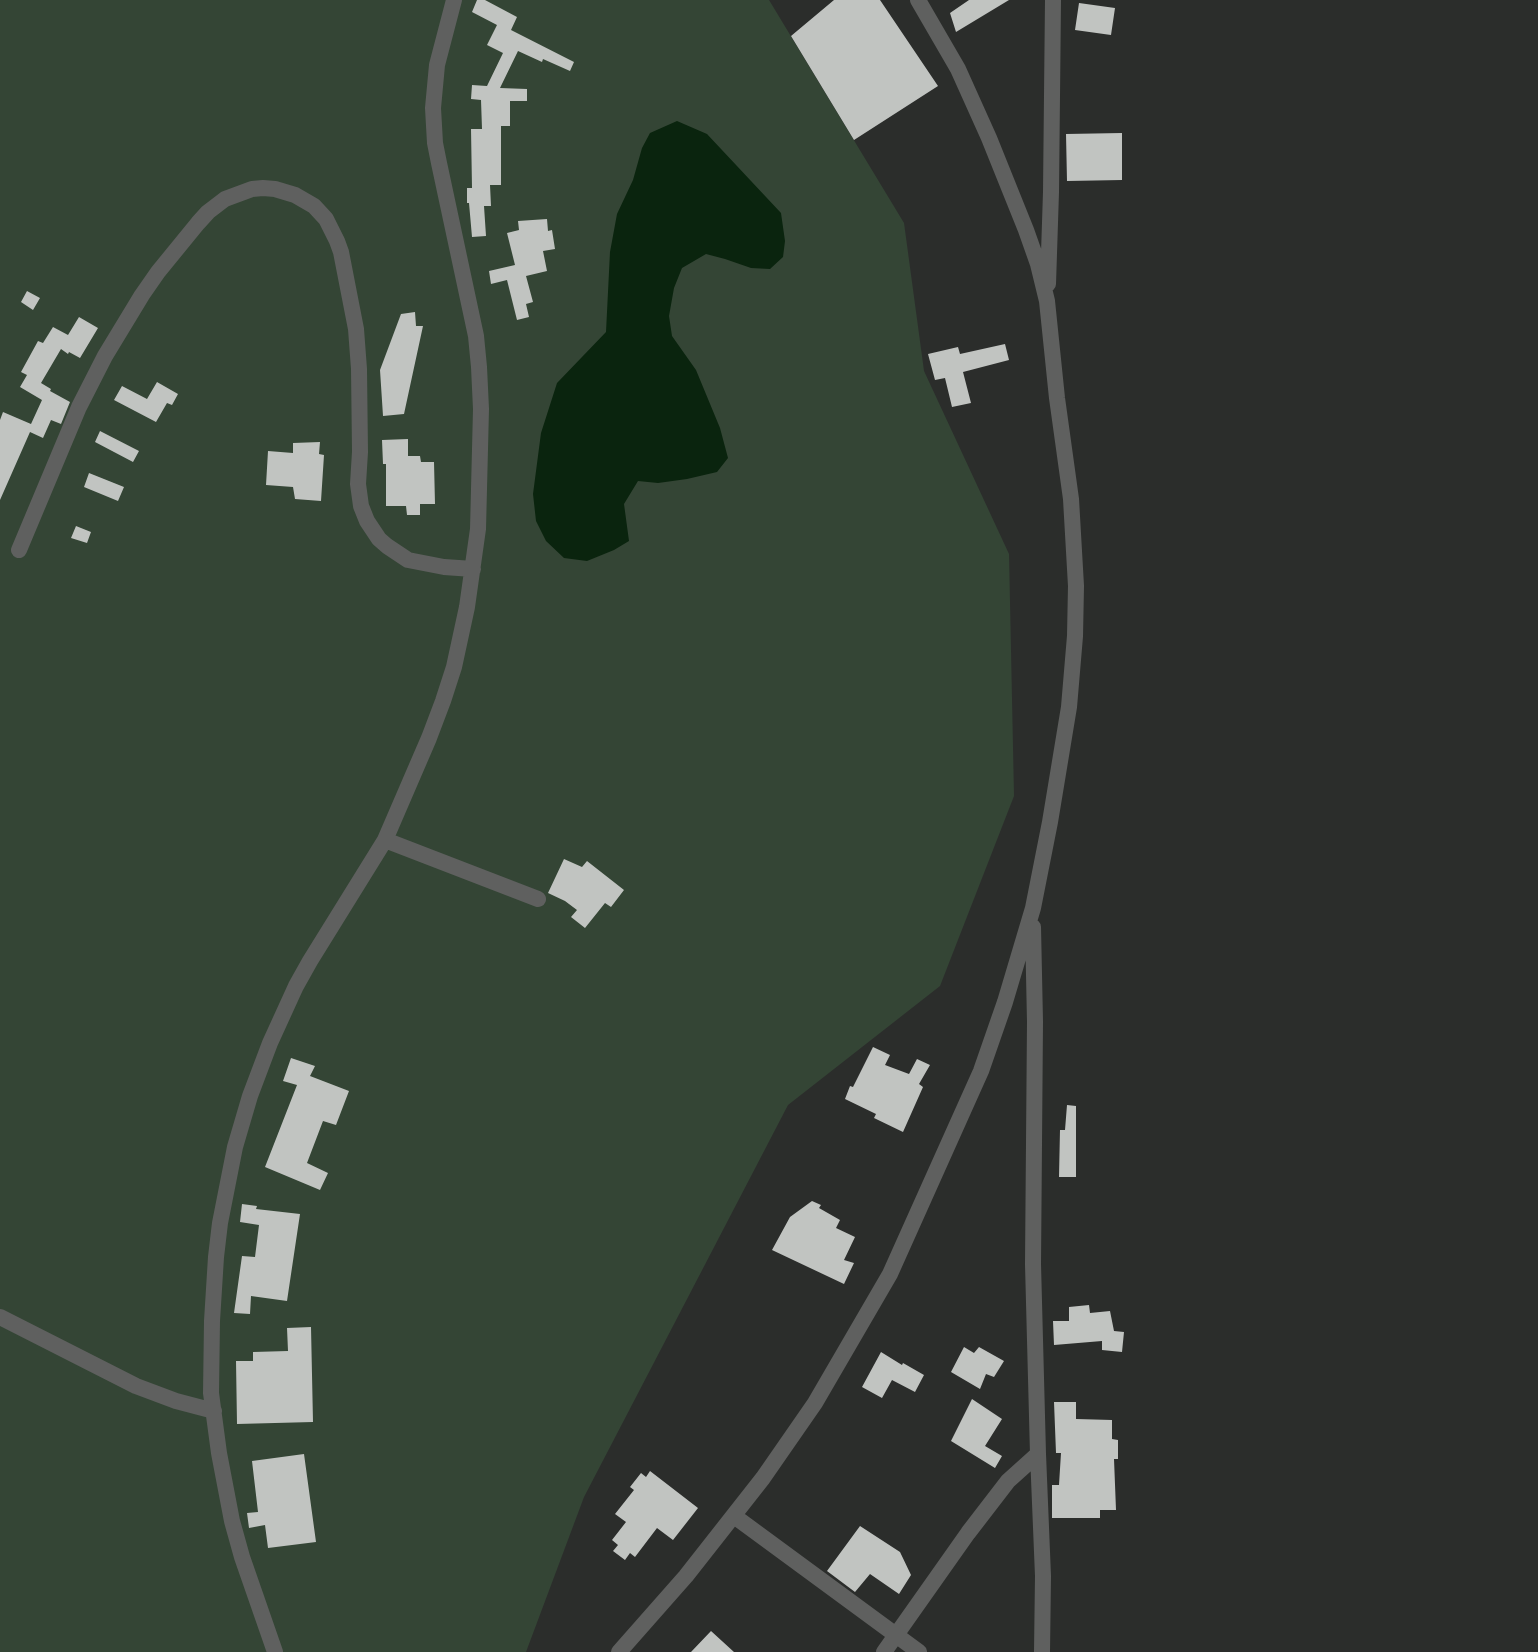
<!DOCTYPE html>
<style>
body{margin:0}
canvas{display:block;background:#2b2d2b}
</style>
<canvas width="1538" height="1652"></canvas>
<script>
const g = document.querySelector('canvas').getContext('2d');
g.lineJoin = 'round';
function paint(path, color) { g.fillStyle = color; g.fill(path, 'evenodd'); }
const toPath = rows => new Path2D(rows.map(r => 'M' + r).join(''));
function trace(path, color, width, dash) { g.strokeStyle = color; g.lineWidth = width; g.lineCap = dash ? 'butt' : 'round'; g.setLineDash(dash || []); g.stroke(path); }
const green = toPath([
 [0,0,769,0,904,223,924,371,1009,554,1014,796,940,986,788,1105,584,1497,526,1652,0,1652]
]);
const water = toPath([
 [677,121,707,134,781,213,785,241,783,257,770,269,751,268,725,259,706,254,682,268,674,288,669,316,672,336,696,370,720,428,728,458,717,472,687,479,658,483,638,481,624,504,629,541,614,550,587,561,564,558,546,541,536,521,533,494,541,433,557,383,606,332,610,252,617,214,633,180,642,148,650,133]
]);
const building = toPath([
 [477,0,485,0,517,17,511,30,574,62,570,71,543,59,542,62,518,51,500,88,527,89,527,101,510,101,510,126,501,126,501,185,490,185,491,206,484,206,486,236,472,237,469,203,467,203,467,188,472,188,471,129,482,129,481,100,471,99,472,85,487,86,503,53,487,45,497,25,472,12],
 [834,0,880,0,938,86,854,140,791,36],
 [969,0,1009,0,956,32,950,13],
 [1079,3,1115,8,1111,35,1075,30],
 [1122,133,1122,180,1067,181,1066,134],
 [547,219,548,231,552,230,555,249,543,251,547,271,526,276,533,302,526,304,529,317,517,320,507,280,491,284,489,271,515,265,507,233,519,230,518,221],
 [27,291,40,298,33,310,21,302],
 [415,312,416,326,423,326,404,414,383,416,380,370,401,314],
 [79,317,98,328,80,358,69,352,68,354,61,349,41,383,51,389,50,391,70,402,61,424,51,420,43,438,30,432,0,500,0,420,3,412,31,424,42,400,20,387,27,375,21,372,38,341,43,343,53,327,68,335],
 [1005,344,1009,360,963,372,971,403,952,407,945,378,935,380,928,354,958,347,960,354],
 [157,382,178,394,172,405,167,403,156,422,114,400,122,386,147,399],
 [100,431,139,451,133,462,95,442],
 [408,439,408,456,420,456,421,462,434,462,435,504,420,504,420,515,407,515,406,506,386,506,386,464,383,464,382,440],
 [320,442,319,454,324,455,321,501,295,499,293,487,266,485,268,451,293,453,293,443],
 [89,473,124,487,118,501,84,487],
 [76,526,91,532,87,543,71,538],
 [564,859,582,867,587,861,624,890,611,907,605,903,585,928,571,917,577,910,565,901,548,893],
 [873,1047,890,1055,885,1065,909,1074,917,1059,930,1065,919,1084,923,1087,903,1132,874,1118,876,1114,845,1099,850,1086,853,1087],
 [291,1058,315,1066,310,1076,349,1091,336,1125,323,1121,307,1163,328,1173,320,1190,265,1167,297,1085,283,1081],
 [1067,1105,1076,1106,1076,1177,1059,1177,1060,1130,1065,1130],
 [812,1201,821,1205,819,1208,840,1220,836,1228,855,1237,844,1260,854,1263,844,1284,772,1250,790,1217],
 [242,1204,257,1206,256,1209,300,1214,287,1301,251,1296,250,1314,234,1313,242,1256,255,1257,259,1225,240,1222],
 [1089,1305,1090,1313,1110,1311,1114,1331,1124,1332,1122,1352,1102,1350,1102,1341,1054,1345,1053,1321,1069,1321,1069,1307],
 [311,1327,313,1422,237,1424,236,1361,253,1361,253,1352,288,1351,287,1328],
 [964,1347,974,1353,979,1347,1004,1361,994,1377,986,1374,980,1389,951,1372],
 [881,1352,902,1365,903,1363,924,1375,915,1392,892,1380,882,1398,862,1387],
 [972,1399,1002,1419,985,1446,1002,1456,995,1468,951,1441],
 [1054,1402,1076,1402,1076,1419,1112,1420,1112,1439,1118,1440,1118,1459,1114,1459,1116,1510,1100,1510,1100,1518,1052,1518,1052,1485,1059,1485,1061,1453,1056,1453],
 [304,1454,316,1542,268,1548,265,1525,249,1528,247,1513,258,1512,252,1461],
 [650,1471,698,1508,673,1540,657,1528,635,1557,630,1553,625,1560,613,1551,618,1545,612,1540,626,1522,615,1514,634,1490,630,1487,641,1473,646,1477],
 [860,1526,900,1552,911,1575,899,1594,870,1574,855,1592,827,1571],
 [711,1631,734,1652,691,1652]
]);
const minor = toPath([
 [1048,284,1051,192,1053,0],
 [19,550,79,407,105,356,142,295,158,272,198,223,208,212,225,199,252,189,263,188,275,189,295,195,314,206,326,219,337,241,341,252,356,329,359,369,360,452,358,484,361,506,367,521,379,539,387,546,408,560,444,567,473,569],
 [385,840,538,899],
 [1033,927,1035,1022,1033,1264,1038,1454,1043,1576,1042,1652],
 [0,1317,136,1386,176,1401,214,1411],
 [734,1516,919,1652],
 [275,1652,242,1557,232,1521,219,1453,211,1393,212,1321,216,1257,220,1223,235,1147,250,1096,270,1043,296,986,310,961,385,840,429,738,443,701,454,667,467,607,478,529,481,409,479,367,476,336,439,163,435,143,433,108,437,65,454,0],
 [619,1652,686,1576,763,1478,815,1403,890,1274,981,1071,1005,1002,1033,908,1050,822,1069,707,1075,636,1076,586,1071,499,1057,398,1047,301,1038,264,1026,230,989,138,958,69,918,0],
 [884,1652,968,1533,1008,1481,1038,1454]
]);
paint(green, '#344535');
paint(water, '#0a240e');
paint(building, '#c1c4c1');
trace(minor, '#5f605f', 16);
</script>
